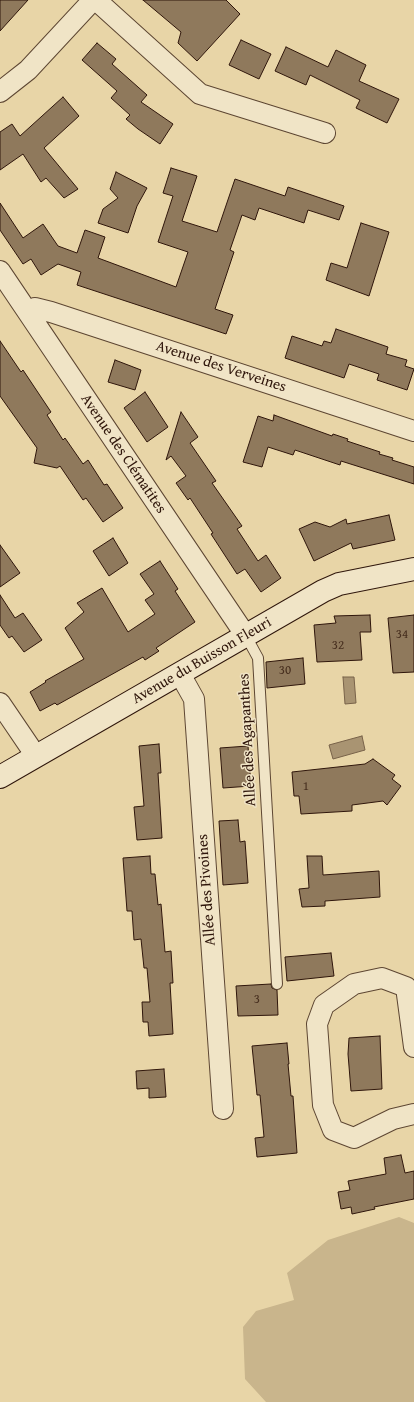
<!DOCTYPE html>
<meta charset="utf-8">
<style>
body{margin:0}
canvas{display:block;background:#e8d5a7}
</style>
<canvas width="414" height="1402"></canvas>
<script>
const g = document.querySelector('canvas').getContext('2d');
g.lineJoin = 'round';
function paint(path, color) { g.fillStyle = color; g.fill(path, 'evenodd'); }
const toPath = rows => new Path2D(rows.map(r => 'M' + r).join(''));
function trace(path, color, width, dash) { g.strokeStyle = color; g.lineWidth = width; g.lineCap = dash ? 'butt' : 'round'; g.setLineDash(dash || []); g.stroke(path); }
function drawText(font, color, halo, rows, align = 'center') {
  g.font = font + ' "Gentium Book Plus",serif'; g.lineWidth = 3; g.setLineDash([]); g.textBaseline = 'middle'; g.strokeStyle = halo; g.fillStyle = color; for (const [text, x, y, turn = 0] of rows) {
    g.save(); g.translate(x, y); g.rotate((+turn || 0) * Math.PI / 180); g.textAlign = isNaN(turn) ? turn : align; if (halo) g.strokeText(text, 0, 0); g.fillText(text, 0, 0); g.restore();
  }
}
const green = toPath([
 [399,1217,414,1223,414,1402,266,1402,245,1379,243,1327,256,1311,294,1300,287,1273,328,1240]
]);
const water = toPath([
 [343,677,354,677,356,703,345,704,343,677],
 [362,736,365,750,333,759,329,745,362,736]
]);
const building = toPath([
 [0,0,28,0,0,31,0,0],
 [143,0,226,0,240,14,197,61,178,43,181,32,143,0],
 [241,40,271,54,259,79,229,65,241,40],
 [97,43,116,59,112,64,147,95,141,102,173,124,160,144,138,129,126,119,130,115,111,98,117,91,82,60,97,43],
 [286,47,328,67,336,50,366,65,359,81,399,99,387,123,356,108,360,100,310,75,306,85,275,71,286,47],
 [63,97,79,116,44,148,78,189,64,198,46,178,41,182,23,154,0,170,0,132,12,124,20,136,63,97],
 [171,168,197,176,182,221,217,232,235,179,285,196,288,187,344,206,339,220,308,210,304,223,259,208,255,220,242,215,230,250,234,252,215,309,233,315,226,334,77,285,81,272,58,264,41,275,31,259,23,264,0,230,0,203,23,238,43,224,58,246,77,253,85,230,105,237,98,258,176,287,188,252,158,242,173,196,163,193,171,168],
 [116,172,147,188,137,206,128,233,98,223,103,209,118,198,110,189,116,172],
 [361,223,389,232,369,296,326,280,331,263,347,268,361,223],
 [336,329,388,347,386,354,407,360,405,366,414,369,407,390,377,380,379,374,349,364,344,378,285,358,292,336,322,346,324,341,331,343,336,329],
 [0,341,21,372,23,370,51,412,47,415,63,440,65,438,83,464,88,460,104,485,107,484,123,508,103,522,86,498,83,500,60,466,57,468,34,463,37,448,0,396,0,341],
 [115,360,141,370,135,390,108,382,115,360],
 [145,392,168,427,147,442,124,408,145,392],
 [181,412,198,437,190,443,216,481,212,483,242,526,237,529,258,561,266,555,281,578,261,592,245,569,237,574,211,534,213,533,190,498,188,500,176,483,186,476,171,456,166,460,181,412],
 [274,415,332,436,333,434,348,439,347,441,380,452,379,454,393,458,392,460,414,467,414,484,341,461,340,465,295,450,293,455,268,447,262,467,243,462,258,416,273,421,274,415],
 [389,515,395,540,353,549,351,543,314,561,299,529,315,522,330,527,346,519,347,524,389,515],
 [113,538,128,563,109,576,93,551,113,538],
 [0,545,20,573,0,587,0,545],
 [160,561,178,589,175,591,195,622,156,648,159,651,145,660,143,657,57,705,55,703,40,711,30,692,46,682,45,681,84,659,65,628,84,612,77,603,102,588,128,632,155,614,145,600,154,594,140,574,160,561],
 [0,595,15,618,23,613,42,640,24,652,12,636,9,638,0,625,0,595],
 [370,615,371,632,360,632,362,660,317,662,314,625,336,623,334,616,370,615],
 [414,615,414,672,393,673,388,618,414,615],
 [303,658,305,684,267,688,266,662,303,658],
 [159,744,161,773,158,773,162,838,137,840,134,807,144,806,139,746,159,744],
 [248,746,251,786,223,788,220,748,248,746],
 [373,759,395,775,392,779,401,786,387,805,383,801,352,805,352,811,301,814,299,796,294,796,292,772,365,764,373,759],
 [238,820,240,842,245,841,248,883,223,885,219,821,238,820],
 [150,856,151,874,155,874,158,905,161,904,165,952,171,951,173,983,170,983,173,1034,149,1036,148,1022,143,1022,142,1002,150,1002,147,968,144,968,141,939,134,940,132,911,127,911,123,858,150,856],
 [307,856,322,856,323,875,379,871,380,897,325,901,325,906,302,907,299,889,309,888,307,856],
 [331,953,334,976,287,981,285,957,331,953],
 [271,984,272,988,277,990,278,1015,238,1016,236,986,271,984],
 [380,1036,382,1089,351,1091,348,1054,349,1038,380,1036],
 [287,1043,289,1064,288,1064,291,1096,293,1096,297,1153,257,1157,255,1138,264,1137,260,1095,257,1095,252,1046,287,1043],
 [164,1069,166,1097,149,1098,149,1088,137,1089,136,1071,164,1069],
 [401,1155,405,1173,414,1171,414,1199,374,1207,375,1209,352,1214,351,1207,341,1209,338,1192,350,1190,348,1181,386,1174,384,1158,401,1155]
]);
const lane = toPath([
 [246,636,258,658,277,984]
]);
const street = toPath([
 [96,0,200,94,325,133],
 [0,92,28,70,93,0],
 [0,271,246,636],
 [28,312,35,308,51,312,414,431],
 [180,674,194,699,223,1109],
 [0,703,36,756],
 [414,1047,406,987,382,978,354,984,324,1005,317,1024,323,1105,333,1130,354,1138,393,1119,414,1114]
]);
const secondary = toPath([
 [0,777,323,591,339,584,414,569]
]);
const numberNames = [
 ["34",402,635],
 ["32",338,646],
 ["30",285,671],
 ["1",306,787],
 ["3",257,1000]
];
const streetNames = [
 ["Avenue des Verveines",221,367,18],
 ["Avenue des Clématites",123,454,56],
 ["Avenue du Buisson Fleuri",202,661,-30],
 ["Allée des Agapanthes",248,740,-93],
 ["Allée des Pivoines",207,890,-94]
];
paint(green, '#c9b58c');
paint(water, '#a99472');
trace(water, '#786249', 1);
paint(building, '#8f795c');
trace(building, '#2f160b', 1);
trace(lane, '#5d4632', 12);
trace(street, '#5d4632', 22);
trace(secondary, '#2f160b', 24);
trace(lane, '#f0e4c6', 10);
trace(street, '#f0e4c6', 20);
trace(secondary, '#f0e4c6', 22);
drawText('13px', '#472f1f', null, numberNames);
drawText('15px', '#2f160b', '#f0e4c6', streetNames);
</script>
